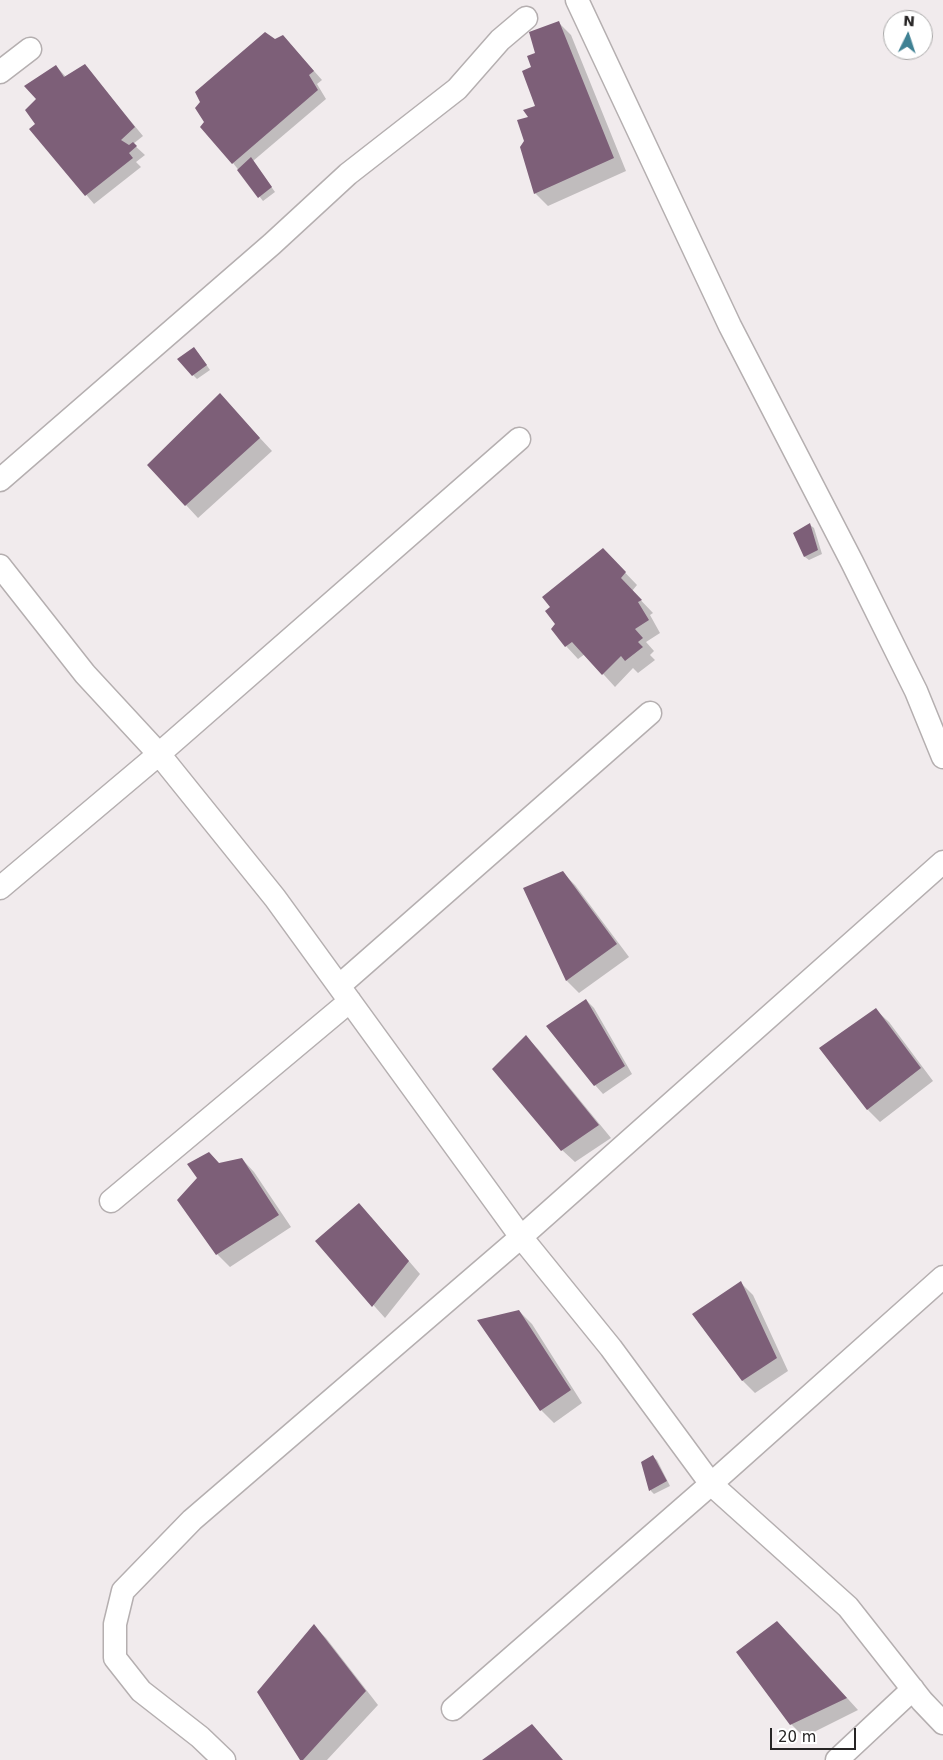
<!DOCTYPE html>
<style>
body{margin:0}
#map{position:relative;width:943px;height:1760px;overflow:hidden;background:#f1ebed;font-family:"DejaVu Sans",sans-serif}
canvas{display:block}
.north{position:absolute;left:883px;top:10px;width:50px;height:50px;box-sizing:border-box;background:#fff;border:1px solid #a9a8a8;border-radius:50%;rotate:4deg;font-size:14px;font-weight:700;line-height:20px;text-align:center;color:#272525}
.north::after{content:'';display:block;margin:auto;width:18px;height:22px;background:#3f8193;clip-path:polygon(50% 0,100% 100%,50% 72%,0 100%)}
.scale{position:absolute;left:770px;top:1728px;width:86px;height:22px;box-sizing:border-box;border:2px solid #272525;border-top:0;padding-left:6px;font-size:15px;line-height:18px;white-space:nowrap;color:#272525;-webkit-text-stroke:4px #fff;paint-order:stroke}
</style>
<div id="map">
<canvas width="943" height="1760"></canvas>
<div class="north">N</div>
<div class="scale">20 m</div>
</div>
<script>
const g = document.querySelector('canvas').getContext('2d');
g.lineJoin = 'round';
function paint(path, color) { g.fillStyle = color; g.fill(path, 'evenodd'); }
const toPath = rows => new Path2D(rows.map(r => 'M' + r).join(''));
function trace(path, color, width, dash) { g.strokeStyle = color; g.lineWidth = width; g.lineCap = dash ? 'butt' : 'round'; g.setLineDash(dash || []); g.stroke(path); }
const shadow = toPath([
 [558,22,571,35,626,171,548,206,535,193,525,141,530,118,537,107,533,68,537,54],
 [283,36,322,80,317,84,326,99,253,161,275,192,263,201,233,163,275,40],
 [56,66,66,77,85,66,143,136,133,144,145,155,136,162,141,167,94,204,31,129,36,125,38,99],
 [198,353,210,370,197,379,193,375],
 [232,408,272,451,198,518,149,465],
 [810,525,814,528,822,554,809,560,805,557,795,533],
 [615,562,637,585,632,591,653,613,650,615,660,633,646,642,654,651,650,655,655,660,638,673,633,668,615,687,585,654,578,659,566,646,552,629],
 [562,872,575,885,629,957,579,993,567,981,525,889],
 [586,1000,594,1008,632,1074,603,1094,595,1085],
 [876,1010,889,1022,933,1081,880,1122,868,1110,821,1048],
 [526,1037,538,1049,611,1138,575,1162,562,1150],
 [242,1159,254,1172,291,1227,230,1267,217,1254,179,1200,219,1165],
 [371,1217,420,1274,385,1318,316,1241],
 [741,1283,753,1295,788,1371,755,1393,743,1381,694,1314],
 [519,1311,532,1324,582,1403,554,1423,541,1410,479,1320],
 [653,1457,657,1460,670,1486,654,1494,651,1491,643,1462],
 [314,1626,326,1638,378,1705,327,1760,302,1760],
 [790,1635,858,1710,804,1737,791,1724]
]);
const building = toPath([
 [559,21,614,158,534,194,520,147,524,141,517,120,528,117,523,110,535,106,522,71,531,67,527,56,535,53,529,32],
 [265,32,275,39,283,35,314,71,309,75,318,90,232,164,200,127,204,122,195,108,200,102,195,92],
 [85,64,135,127,121,140,129,145,133,142,137,146,129,153,133,158,85,196,29,129,35,124,25,110,36,99,24,86,56,65,64,77],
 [251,157,272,187,258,198,237,170],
 [194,347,207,365,192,376,177,359],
 [220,393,260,438,185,506,147,465],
 [810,523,818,550,804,557,793,533],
 [603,548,626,572,621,578,642,600,638,602,649,620,635,629,643,638,638,642,643,647,625,661,621,656,602,675,572,642,565,647,551,629,555,624,545,611,550,607,542,597],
 [563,871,617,944,566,981,523,888],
 [586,999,625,1066,594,1086,546,1026],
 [876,1008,921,1068,867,1110,819,1048],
 [526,1035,599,1125,561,1151,492,1069],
 [209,1152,219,1163,242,1158,279,1215,216,1255,177,1200,197,1178,187,1164],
 [359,1203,409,1261,372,1307,315,1241],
 [741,1281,777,1358,742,1381,692,1314],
 [519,1310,571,1390,540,1411,477,1320],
 [653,1455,667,1481,649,1491,641,1462],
 [777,1621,847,1698,790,1725,736,1652],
 [314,1624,366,1691,303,1760,300,1760,257,1692],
 [532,1724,563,1760,482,1760]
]);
const minor = toPath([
 [577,0,730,326,852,562,916,691,943,757],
 [0,72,30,49],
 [0,480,272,244,348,174,457,89,500,40,526,18],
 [0,566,85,674,159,754,275,898,521,1237,611,1348,711,1484,848,1607,922,1701,943,1723],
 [0,888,159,754,519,439],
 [339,986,650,713],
 [111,1201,350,1001],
 [453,1709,711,1484,943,1277],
 [224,1760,200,1737,141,1691,115,1658,115,1624,123,1591,192,1520,521,1237,943,862],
 [837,1760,913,1689]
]);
paint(shadow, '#0003');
paint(building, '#7d5f78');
trace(minor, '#b5afb0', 25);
trace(minor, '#fff', 22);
</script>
